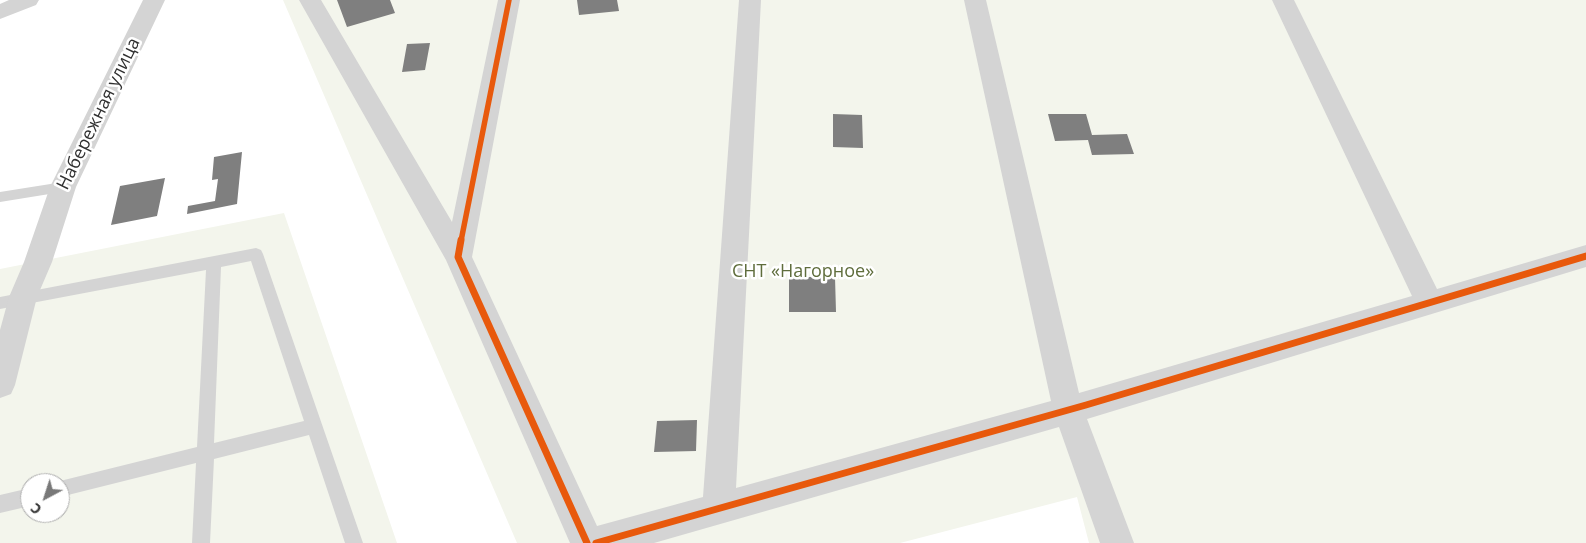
<!DOCTYPE html>
<meta charset="utf-8">
<style>
body{margin:0}
#map{position:relative;width:1586px;height:543px;overflow:hidden;background:#fff;font-family:"Open Sans",sans-serif}
canvas{display:block}
.north{position:absolute;left:20px;top:473px;width:50px;height:50px;box-sizing:border-box;background:#fff;border:1px solid #acacac;border-radius:50%;rotate:220deg;font-size:14px;font-weight:700;line-height:20px;text-align:center;color:#303030}
.north::after{content:'';display:block;margin:auto;width:18px;height:22px;background:#787878;clip-path:polygon(50% 0,100% 100%,50% 72%,0 100%)}
</style>
<div id="map">
<canvas width="1586" height="543"></canvas>
<div class="north">С</div>
</div>
<script>
const g = document.querySelector('canvas').getContext('2d');
g.lineJoin = 'round';
function paint(path, color) { g.fillStyle = color; g.fill(path, 'evenodd'); }
const toPath = rows => new Path2D(rows.map(r => 'M' + r).join(''));
function trace(path, color, width, dash) { g.strokeStyle = color; g.lineWidth = width; g.lineCap = dash ? 'butt' : 'round'; g.setLineDash(dash || []); g.stroke(path); }
function drawText(font, color, halo, rows, align = 'center') {
  g.font = font + ' "Open Sans",sans-serif'; g.lineWidth = 5; g.setLineDash([]); g.textBaseline = 'middle'; g.strokeStyle = halo; g.fillStyle = color; for (const [text, x, y, turn = 0] of rows) {
    g.save(); g.translate(x, y); g.rotate((+turn || 0) * Math.PI / 180); g.textAlign = isNaN(turn) ? turn : align; if (halo) g.strokeText(text, 0, 0); g.fillText(text, 0, 0); g.restore();
  }
}
const green = toPath([
 [283,0,1586,0,1586,543,1089,543,1077,497,900,543,517,543],
 [284,213,397,543,0,543,0,269],
 [30,483,60,483,60,513,30,513]
]);
const building = toPath([
 [337,0,390,0,395,13,347,27],
 [577,0,617,0,619,11,579,15],
 [430,43,425,70,402,72,407,44],
 [833,114,862,115,863,148,833,147],
 [1048,114,1086,114,1092,135,1127,134,1134,154,1092,155,1088,140,1055,141],
 [242,152,237,204,187,214,188,206,215,201,218,179,212,180,214,157],
 [165,178,157,216,111,225,120,186],
 [789,277,835,277,836,312,789,312],
 [697,420,696,451,654,452,657,421]
]);
const lane = toPath([
 [63,182,68,183,70,187,68,191,0,202,0,192,63,182],
 [256,248,261,250,263,254,363,543,345,543,309,435,214,459,210,543,192,543,196,463,60,497,60,483,54,483,60,481,197,447,206,270,0,309,0,297,256,248],
 [251,261,304,421,214,443,221,267,251,261],
 [30,488,30,506,0,513,0,495,30,488]
]);
const street = toPath([
 [9,0,39,0,36,5,0,19,0,4,9,0],
 [143,0,165,0,76,187,52,262,37,297,15,385,11,394,0,398,0,330,9,297,24,262,50,187,143,0],
 [299,0,321,0,452,222,498,0,520,0,472,257,597,526,703,497,739,0,761,0,736,488,1051,401,964,0,986,0,1079,393,1412,296,1272,0,1294,0,1437,289,1586,245,1586,267,1087,419,1134,543,1100,543,1059,427,654,543,570,543,446,260,299,0]
]);
const cyclewayFar1 = toPath([
 [461,241,509,0]
]);
const cycleway = toPath([
 [461,240,458,257,587,543],
 [596,543,1086,405,1586,256]
]);
const streetNames = [
 ["Набережная улица",99,114,-64]
];
const parkNames = [
 ["СНТ «Нагорное»",803,272]
];
paint(green, '#f3f5ec');
paint(building, '#7f7f7f');
paint(lane, '#d4d4d4');
paint(street, '#d4d4d4');
trace(cyclewayFar1, '#e8590c', 5.5);
trace(cycleway, '#e8590c', 7);
drawText('18px', '#303030', '#fff', streetNames);
drawText('18px', '#5f6d3c', '#fff', parkNames);
</script>
